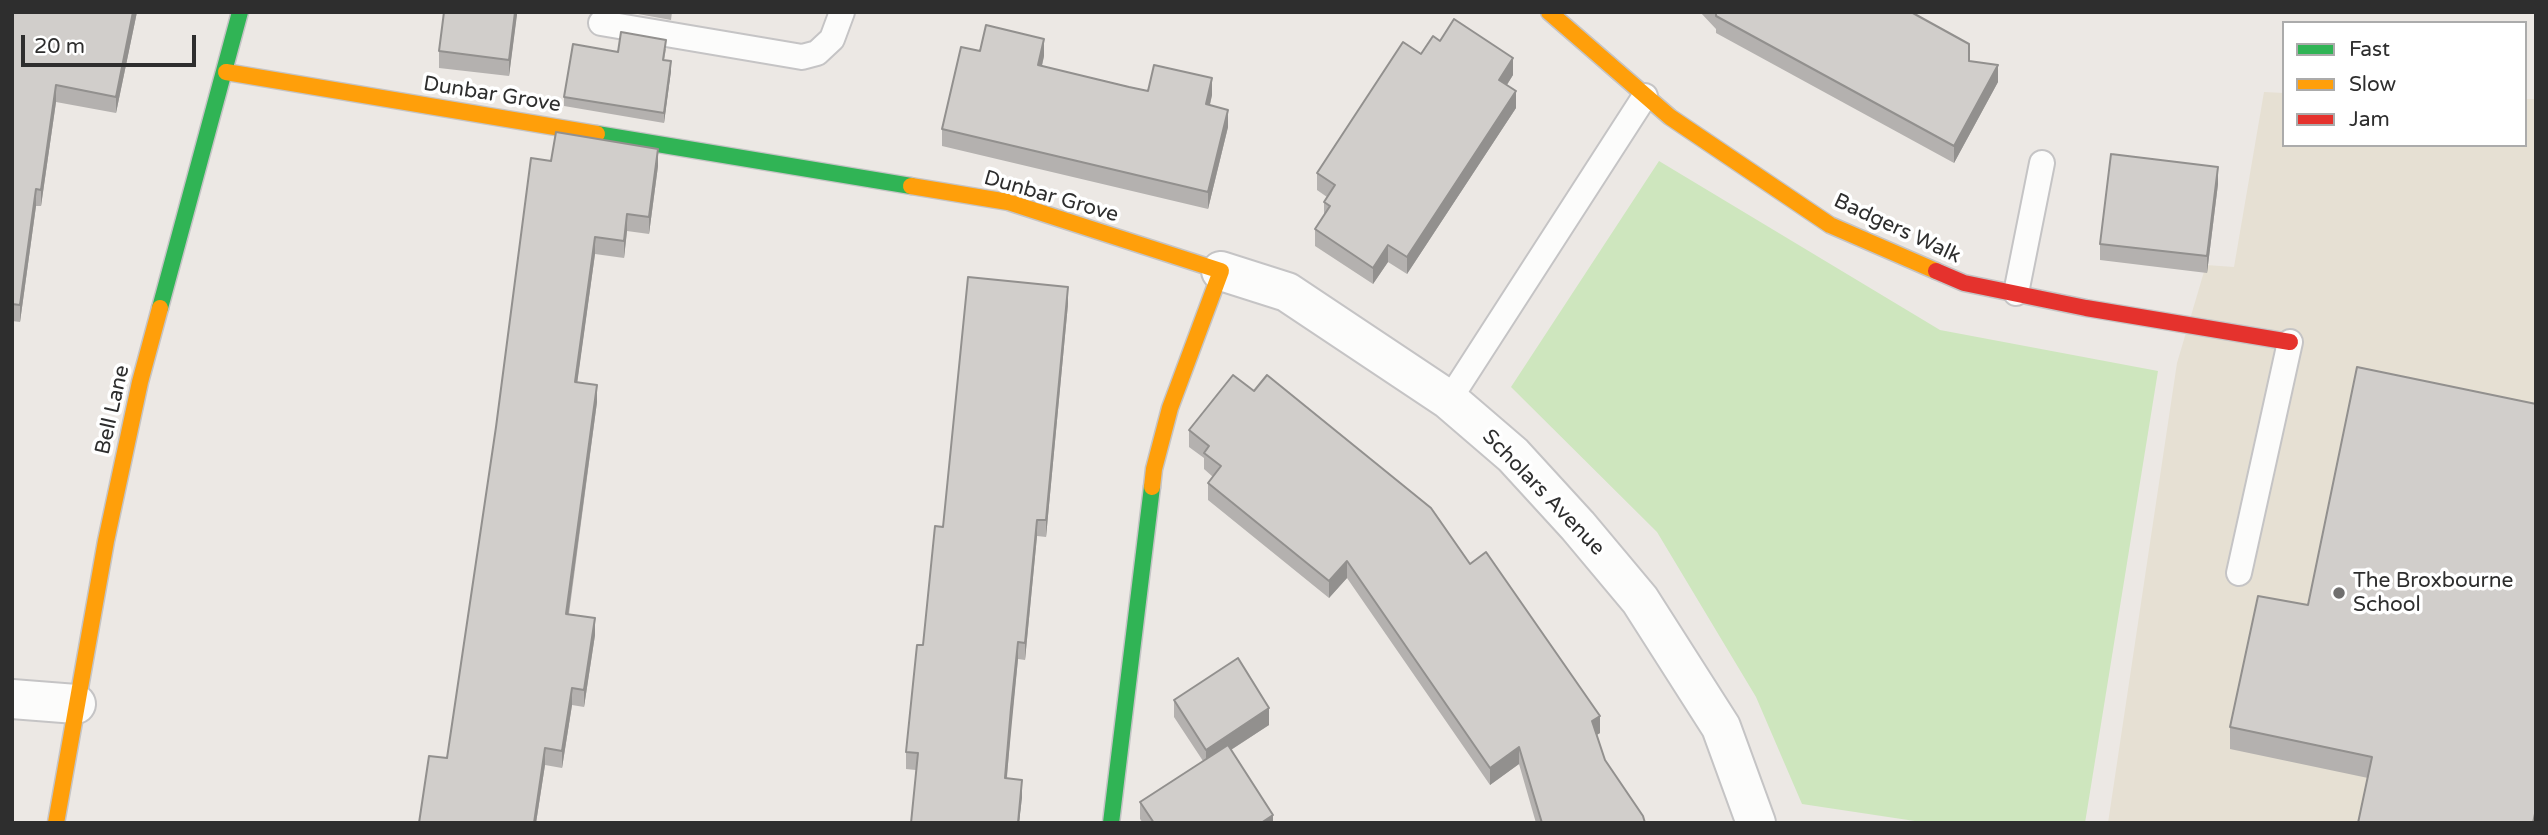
<!DOCTYPE html>
<style>
body{margin:0}
#map{position:relative;width:2548px;height:835px;overflow:hidden;background:#ece8e4;font-family:"Varela Round",sans-serif}
canvas{display:block}
.frame{position:absolute;inset:0;border:14px solid #2e2e2e;pointer-events:none}
.legend{position:absolute;left:2282px;top:21px;width:245px;height:126px;box-sizing:border-box;background:#fff;border:2px solid #ababab;margin:0;padding:9px 12px;list-style:none;font-size:21px;color:#2e2e2e}
.legend li{display:flex;align-items:center;gap:14px;height:35px}
.legend b{width:35px;border:2px solid #ababab}
.scale{position:absolute;left:21px;top:35px;width:175px;height:32px;box-sizing:border-box;border:4px solid #2e2e2e;border-top:0;padding-left:9px;font-size:21px;line-height:24px;white-space:nowrap;color:#2e2e2e;-webkit-text-stroke:5px #fff;paint-order:stroke}
</style>
<div id="map">
<canvas width="2548" height="835"></canvas>
<div class="frame"></div>
<ul class="legend">
<li><b style="height:9px;background:#30b455"></b>Fast</li>
<li><b style="height:9px;background:#ff9f0a"></b>Slow</li>
<li><b style="height:9px;background:#e5322d"></b>Jam</li>
</ul>
<div class="scale">20 m</div>
</div>
<script>
const g = document.querySelector('canvas').getContext('2d');
g.lineJoin = 'round';
function paint(path, color) { g.fillStyle = color; g.fill(path, 'evenodd'); }
const toPath = rows => new Path2D(rows.map(r => 'M' + r).join(''));
function trace(path, color, width, dash) { g.strokeStyle = color; g.lineWidth = width; g.lineCap = dash ? 'butt' : 'round'; g.setLineDash(dash || []); g.stroke(path); }
function drawText(font, color, halo, rows, align = 'center') {
  g.font = font + ' "Varela Round",sans-serif'; g.lineWidth = 7; g.setLineDash([]); g.textBaseline = 'middle'; g.strokeStyle = halo; g.fillStyle = color; for (const [text, x, y, turn = 0] of rows) {
    g.save(); g.translate(x, y); g.rotate((+turn || 0) * Math.PI / 180); g.textAlign = isNaN(turn) ? turn : align; if (halo) g.strokeText(text, 0, 0); g.fillText(text, 0, 0); g.restore();
  }
}
const education = toPath([
 [2264,92,2284,93,2284,145,2525,145,2525,99,2536,99,2536,823,2108,823,2177,363,2206,265,2234,267]
]);
const green = toPath([
 [1659,161,1940,330,2158,371,2085,823,1928,823,1802,804,1756,697,1657,532,1511,387]
]);
const lane = toPath([
 [601,23,802,57,817,53,832,39,842,12],
 [2016,293,2042,163],
 [1449,400,1645,96],
 [2239,573,2290,342]
]);
const street = toPath([
 [1221,271,1287,292,1449,400,1513,455,1578,526,1640,600,1721,727,1756,823],
 [12,699,76,704]
]);
const fast = toPath([
 [597,134,911,186],
 [160,308,240,12],
 [1111,823,1152,487]
]);
const slow = toPath([
 [1549,12,1670,117,1830,225,1936,271],
 [226,72,597,134],
 [911,186,1008,202,1221,271,1170,408,1154,469,1152,487],
 [56,823,106,541,140,382,160,308]
]);
const jam = toPath([
 [1936,271,1964,283,2086,308,2290,342]
]);
const wall = toPath([
 [12,12,137,12,116,113,56,102,41,206,36,206,20,322,12,321],
 [517,12,509,76,439,68,439,51],
 [627,12,672,12,671,20],
 [1700,12,1911,12,1969,61,1998,82,1954,163,1716,33,1716,29],
 [666,49,664,60,671,71,664,123,564,106,564,97,618,52],
 [1421,54,1513,75,1507,85,1516,108,1407,274,1388,262,1373,284,1315,246,1315,229,1324,215,1324,202,1327,197,1317,190,1317,173],
 [1044,56,1042,66,1148,91,1212,95,1210,105,1228,127,1208,209,942,146,942,129],
 [551,161,658,166,649,234,627,231,624,258,595,254,577,382,597,402,569,614,595,635,584,707,572,705,562,768,545,765,536,823,419,823,447,758],
 [2218,184,2207,273,2100,260,2100,244],
 [1068,304,1046,537,1037,536,1025,660,1018,659,1011,725,1007,778,1022,797,1019,823,911,823,916,770,906,769,906,752,943,527],
 [2536,404,2368,778,2230,749,2230,727,2308,605],
 [1189,430,1470,564,1600,733,1596,735,1605,760,1645,823,1536,823,1519,764,1490,785,1347,578,1329,598,1208,500,1208,483,1213,477,1204,469,1204,458,1189,447],
 [1174,700,1269,725,1231,750,1273,823,1143,823,1140,819,1140,802,1203,761,1174,717]
]);
const shadedWall = toPath([
 [133,12,137,12,116,113,116,97],
 [515,12,517,12,517,15,509,76,509,60],
 [1044,39,1044,56,1038,82,1038,65],
 [1513,58,1513,75,1499,97,1499,80],
 [671,61,671,71,664,123,664,113],
 [1998,65,1998,82,1954,163,1954,146],
 [1212,78,1212,95,1206,121,1206,104],
 [56,85,56,102,41,206,41,190],
 [1516,91,1516,108,1407,274,1407,257],
 [1228,110,1228,127,1208,209,1208,192],
 [658,149,658,166,649,234,649,217],
 [2218,167,2218,184,2207,273,2207,256],
 [36,189,36,206,20,322,20,305],
 [627,214,627,231,624,258,624,241],
 [595,237,595,254,575,399,575,382],
 [1388,245,1388,262,1373,284,1373,268],
 [1068,287,1068,304,1046,537,1046,520],
 [597,385,597,402,566,631,566,614],
 [1037,520,1037,536,1025,660,1025,643],
 [1347,561,1347,578,1329,598,1329,581],
 [595,618,595,635,584,707,584,690],
 [1018,642,1018,659,1005,795,1005,778],
 [572,688,572,705,562,768,562,751],
 [1269,708,1269,725,1206,766,1206,750],
 [1600,716,1600,733,1592,738,1592,721],
 [1519,747,1519,764,1490,785,1490,768],
 [545,748,545,765,536,823,534,823],
 [1022,780,1022,797,1019,823,1018,823],
 [1273,815,1273,823,1261,823]
]);
const building = toPath([
 [12,12,133,12,116,97,56,85,41,190,36,189,20,305,12,304,12,12],
 [444,12,515,12,509,60,439,51,444,12],
 [1716,12,1911,12,1969,44,1969,61,1998,65,1954,146,1716,16,1716,12],
 [1454,19,1513,58,1499,80,1516,91,1407,257,1388,245,1373,268,1315,229,1330,206,1324,202,1335,185,1317,173,1403,42,1421,54,1433,36,1440,41,1454,19],
 [986,25,1044,39,1038,65,1129,87,1148,91,1154,65,1212,78,1206,104,1228,110,1208,192,942,129,961,47,980,51,986,25],
 [621,32,666,40,663,60,671,61,664,113,564,97,573,44,618,52,621,32],
 [556,132,658,149,649,217,627,214,624,241,595,237,575,382,597,385,566,614,595,618,584,690,572,688,562,751,545,748,534,823,419,823,429,756,447,758,496,427,531,158,551,161,556,132],
 [2111,154,2218,167,2207,256,2100,244,2111,154],
 [968,277,1068,287,1046,520,1037,520,1025,643,1018,642,1011,708,1005,778,1022,780,1018,823,911,823,918,753,906,752,917,645,923,645,935,526,943,527,968,277],
 [2357,367,2536,404,2536,809,2533,823,2358,823,2372,757,2230,727,2258,596,2308,605,2357,367],
 [1233,375,1254,391,1267,375,1431,508,1470,564,1486,552,1600,716,1592,721,1605,760,1643,816,1645,823,1542,823,1519,747,1490,768,1347,561,1329,581,1208,483,1221,466,1204,453,1209,446,1189,430,1233,375],
 [1238,658,1269,708,1206,750,1174,700,1238,658],
 [1228,745,1273,815,1261,823,1154,823,1140,802,1228,745]
]);
const markers = [
 [2339,593,7,"#706f6e"]
];
const streetNames = [
 ["Dunbar Grove",492,95,9],
 ["Dunbar Grove",1051,197,16],
 ["Badgers Walk",1897,229,25],
 ["Bell Lane",113,410,-77],
 ["Scholars Avenue",1543,493,46]
];
const poiNames = [
 ["The Broxbourne",2353,581],
 ["School",2353,605]
];
paint(education, '#e6e0d3');
paint(green, '#cee6be');
trace(lane, '#c5c4c5', 28);
trace(street, '#c5c4c5', 42);
trace(fast, '#c5c4c5', 19);
trace(slow, '#c5c4c5', 19);
trace(jam, '#c5c4c5', 19);
trace(lane, '#fcfcfb', 24);
trace(street, '#fcfcfb', 38);
trace(fast, '#30b455', 16);
trace(slow, '#ff9f0a', 16);
trace(jam, '#e5322d', 16);
paint(wall, '#b4b1af');
paint(shadedWall, '#92908e');
paint(building, '#d1cecb');
trace(building, '#92908e', 2);
for (const [x, y, r, color] of markers) { const dot = new Path2D(); dot.arc(x, y, r, 0, 2 * Math.PI); g.fillStyle = color; g.fill(dot); trace(dot, '#fff', 2.5); }
drawText('21px', '#2e2e2e', '#fff', streetNames);
drawText('21px', '#2e2e2e', '#fff', poiNames, 'left');
</script>
